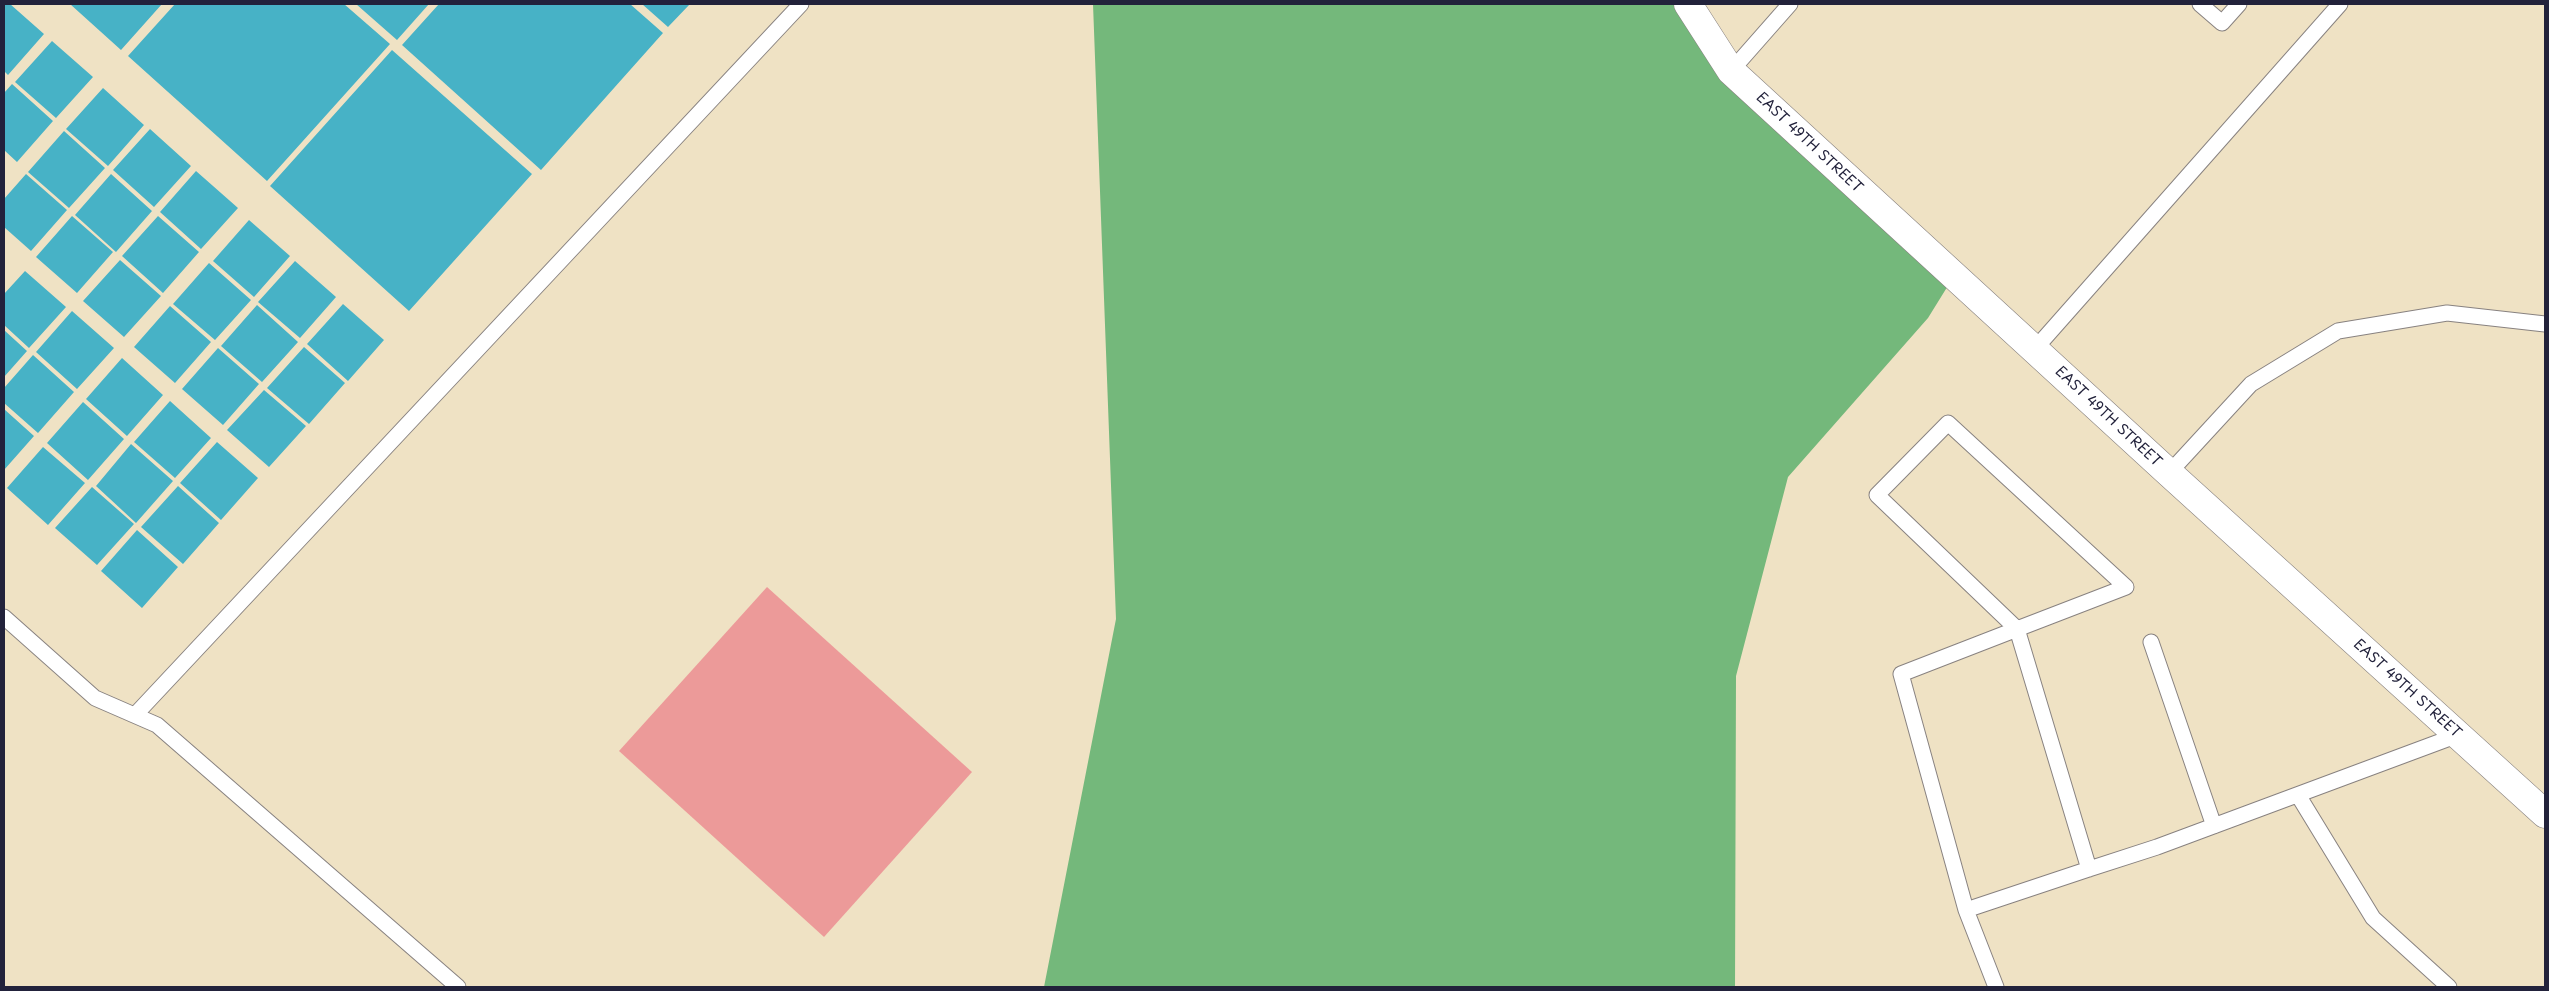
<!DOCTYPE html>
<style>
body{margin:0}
#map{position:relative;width:2549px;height:991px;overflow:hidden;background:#efe2c4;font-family:"Playpen Sans",sans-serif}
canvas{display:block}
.frame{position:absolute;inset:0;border:5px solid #22223b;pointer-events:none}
</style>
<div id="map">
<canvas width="2549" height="991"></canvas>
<div class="frame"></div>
</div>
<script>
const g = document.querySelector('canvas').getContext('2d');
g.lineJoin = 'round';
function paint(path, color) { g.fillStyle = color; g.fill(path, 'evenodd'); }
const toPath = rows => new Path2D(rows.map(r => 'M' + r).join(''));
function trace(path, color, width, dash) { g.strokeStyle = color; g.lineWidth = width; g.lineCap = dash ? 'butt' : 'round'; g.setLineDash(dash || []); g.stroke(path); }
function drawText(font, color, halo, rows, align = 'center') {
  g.font = font + ' "Playpen Sans",sans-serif'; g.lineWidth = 5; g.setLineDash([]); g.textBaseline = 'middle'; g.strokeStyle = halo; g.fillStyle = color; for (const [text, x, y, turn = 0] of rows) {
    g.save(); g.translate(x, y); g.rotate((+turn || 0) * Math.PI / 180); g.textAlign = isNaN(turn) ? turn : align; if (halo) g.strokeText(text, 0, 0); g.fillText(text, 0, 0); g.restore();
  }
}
const forest = toPath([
 [1093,4,1688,4,1731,71,1954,276,1928,318,1788,477,1736,676,1735,987,1044,987,1116,619]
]);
const water = toPath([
 [4,4,10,4,44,34,8,75,4,71],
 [70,4,162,4,121,50],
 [175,4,344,4,390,44,267,181,128,56],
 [356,4,429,4,397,40],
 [439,4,630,4,663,33,541,170,402,45],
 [642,4,690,4,668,27],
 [52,41,93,77,56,118,15,82],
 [392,50,532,174,409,311,270,186],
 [12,84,53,121,17,162,4,150,4,93],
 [103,88,144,125,108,166,66,129],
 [150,129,191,166,154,207,113,170],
 [64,131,105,168,69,208,28,172],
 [196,171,238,208,201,249,160,212],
 [26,174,67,210,31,251,4,227,4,199],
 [111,174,152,211,116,252,75,215],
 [72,216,113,252,77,293,36,257],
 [158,216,199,252,163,293,122,256],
 [249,220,290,256,254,297,213,261],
 [120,260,161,296,124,337,83,301],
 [295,261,336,297,300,338,258,302],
 [209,263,251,300,215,340,173,304],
 [25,271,66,307,29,348,4,325,4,294],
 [343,304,384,340,348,381,307,344],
 [257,305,298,342,262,382,221,346],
 [170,306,211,342,175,383,134,347],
 [72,311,114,348,77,389,36,352],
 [4,330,27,351,4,377],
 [304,347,345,383,309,424,267,388],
 [218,348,259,384,223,425,182,389],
 [33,355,74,392,38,433,4,403,4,388],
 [122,358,163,395,127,436,86,399],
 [264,390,306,426,269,467,227,430],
 [170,401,211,438,175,478,134,442],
 [83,402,124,439,88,480,47,443],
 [4,409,34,436,4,470],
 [217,442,258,478,221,520,180,483],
 [131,444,173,481,136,523,96,486],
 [43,447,85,483,48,525,7,488],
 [178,486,219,523,183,564,141,527],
 [92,487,134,524,97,565,55,528],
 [137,530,178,567,142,608,101,571]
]);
const building = toPath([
 [767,587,972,772,824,937,619,751]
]);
const lane = toPath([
 [2200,4,2222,23,2239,4],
 [1731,71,1790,4],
 [2034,350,2340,4],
 [2169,473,2251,384,2338,331,2447,313,2545,324],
 [4,617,95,698,157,725,458,987],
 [2151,642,2214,826],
 [135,715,801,4],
 [2298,795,2373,918,2449,987],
 [2089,869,2017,629,1877,495,1948,423,2126,587,2017,629,1901,674,1966,910,2089,869,2157,847,2458,735],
 [1966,910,1996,987]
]);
const secondary = toPath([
 [1688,4,1731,71,2169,473,2545,814]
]);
const streetNames = [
 ["EAST 49TH STREET",1809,143,43],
 ["EAST 49TH STREET",2108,417,43],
 ["EAST 49TH STREET",2407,689,42]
];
paint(forest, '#74b87b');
paint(water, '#47b2c6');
paint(building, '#ec9a99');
trace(lane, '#888280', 17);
trace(secondary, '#888280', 29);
trace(lane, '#fff', 15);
trace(secondary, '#fff', 28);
drawText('14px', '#22223b', '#fff', streetNames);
</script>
